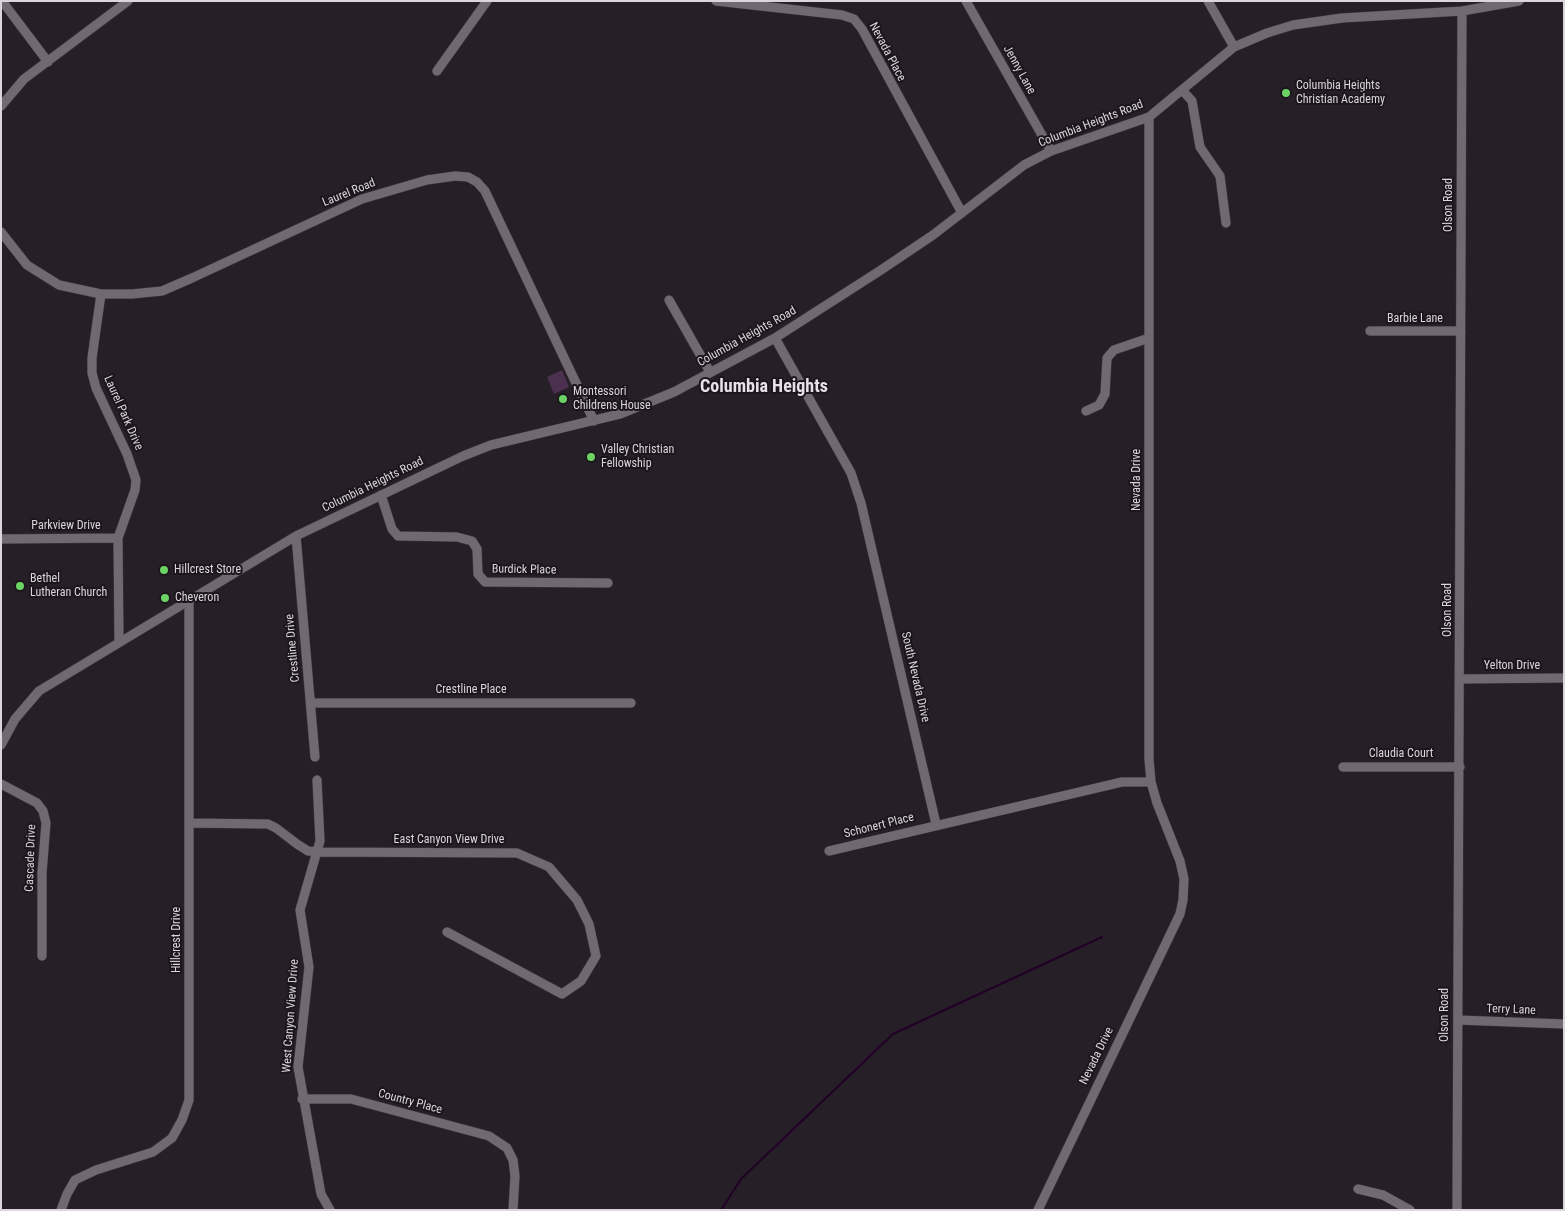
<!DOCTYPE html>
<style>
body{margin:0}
#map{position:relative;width:1565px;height:1211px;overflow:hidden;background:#261f27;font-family:"Roboto Condensed",sans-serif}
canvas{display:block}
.frame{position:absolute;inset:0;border:2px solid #dbd6db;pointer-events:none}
</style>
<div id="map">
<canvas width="1565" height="1211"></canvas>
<div class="frame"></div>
</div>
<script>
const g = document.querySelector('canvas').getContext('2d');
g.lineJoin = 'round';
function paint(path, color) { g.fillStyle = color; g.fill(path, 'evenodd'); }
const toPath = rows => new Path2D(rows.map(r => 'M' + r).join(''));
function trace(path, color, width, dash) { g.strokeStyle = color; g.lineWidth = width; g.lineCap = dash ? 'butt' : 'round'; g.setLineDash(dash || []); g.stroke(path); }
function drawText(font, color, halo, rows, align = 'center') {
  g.font = font + ' "Roboto Condensed",sans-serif'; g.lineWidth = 4; g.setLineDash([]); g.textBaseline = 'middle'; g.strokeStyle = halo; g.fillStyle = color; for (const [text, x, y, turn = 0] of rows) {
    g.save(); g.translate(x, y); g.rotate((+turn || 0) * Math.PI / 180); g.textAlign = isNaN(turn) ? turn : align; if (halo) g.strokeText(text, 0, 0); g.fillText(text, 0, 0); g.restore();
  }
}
const green = toPath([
 [562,370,569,387,554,394,547,377]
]);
const stream = toPath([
 [721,1210,741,1179,893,1034,1102,937]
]);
const minor = toPath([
 [2,1,48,62],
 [716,1,842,15,854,19,862,29,962,213],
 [966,1,1051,151],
 [1208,1,1234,47],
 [437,71,487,1],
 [1183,91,1192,101,1200,147,1220,176,1226,223],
 [1,106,24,79,128,1],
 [1,232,27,265,59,285,101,294,132,294,162,291,192,278,362,199,427,180,455,176,468,177,477,182,485,191,594,421],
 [101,294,92,358,92,373,96,388,127,454,136,480,135,490,118,538,119,642],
 [669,300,710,372],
 [1370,331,1461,331],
 [775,338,851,473,861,503,936,824],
 [1086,411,1099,405,1105,394,1107,358,1114,350,1149,338],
 [381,495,392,529,398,536,457,537,472,541,477,549,478,574,485,582,608,583],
 [296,536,315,757],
 [1,539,118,538],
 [1460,679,1564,678],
 [311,703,631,703],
 [1,745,15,719,39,691,296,536,463,456,491,445,620,414,674,392,775,338,881,270,933,235,1024,165,1051,151,1149,117,1234,47,1267,33,1293,25,1342,18,1462,11,1519,1],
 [1343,767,1460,767],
 [317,780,320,841,300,910,309,967,298,1067,321,1194,330,1210],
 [1,784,37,803,43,811,46,823,42,873,42,956],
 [190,823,268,824,276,828,297,844,308,851,318,852,517,853,549,867,577,900,589,924,596,956,581,981,562,994,447,932],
 [829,851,1122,782,1151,782],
 [1458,1020,1564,1024],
 [302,1099,351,1099,489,1136,507,1148,513,1160,515,1176,513,1210],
 [1358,1189,1383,1195,1410,1210],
 [61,1210,67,1194,75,1180,96,1170,153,1152,172,1138,182,1120,189,1100,189,600],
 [1038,1210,1180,914,1183,900,1184,879,1180,861,1157,803,1151,782,1149,759,1149,117],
 [1457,1210,1462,11]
]);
const markers = [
 [1286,93,5,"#6bd363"],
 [563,399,5,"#6bd363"],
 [591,457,5,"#6bd363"],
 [164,570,5,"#6bd363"],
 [20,586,5,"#6bd363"],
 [165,598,5,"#6bd363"]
];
const streetNames = [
 ["Nevada Place",887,52,62],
 ["Jenny Lane",1019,70,61],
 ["Columbia Heights Road",1091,124,-21],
 ["Laurel Road",349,193,-22],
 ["Olson Road",1449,205,-90],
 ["Barbie Lane",1415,319],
 ["Columbia Heights Road",747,337,-29],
 ["Laurel Park Drive",123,413,66],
 ["Nevada Drive",1137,480,-90],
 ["Columbia Heights Road",373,485,-26],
 ["Parkview Drive",66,526],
 ["Burdick Place",524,570,1],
 ["Olson Road",1448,610,-90],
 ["Crestline Drive",293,648,-95],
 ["Yelton Drive",1512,666],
 ["South Nevada Drive",915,677,77],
 ["Crestline Place",471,690],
 ["Claudia Court",1401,754],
 ["Schonert Place",879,826,-14],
 ["East Canyon View Drive",449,840],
 ["Cascade Drive",31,858,-88],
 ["Hillcrest Drive",177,940,-90],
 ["Terry Lane",1511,1010,2],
 ["Olson Road",1445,1015,-90],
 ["West Canyon View Drive",291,1016,-86],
 ["Nevada Drive",1097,1056,-64],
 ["Country Place",410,1102,15]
];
const poiNames = [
 ["Columbia Heights",1296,86],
 ["Christian Academy",1296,100],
 ["Montessori",573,392],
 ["Childrens House",573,406],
 ["Valley Christian",601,450],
 ["Fellowship",601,464],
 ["Hillcrest Store",174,570],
 ["Bethel",30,579],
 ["Lutheran Church",30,593],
 ["Cheveron",175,598]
];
const districtNames = [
 ["Columbia Heights",764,387]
];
paint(green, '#4b304f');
trace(stream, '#210126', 2);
trace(minor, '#403a41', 10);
trace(minor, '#716972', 9);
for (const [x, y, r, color] of markers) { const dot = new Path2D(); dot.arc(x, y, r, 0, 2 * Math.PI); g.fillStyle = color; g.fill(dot); trace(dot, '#1c161d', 2); }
drawText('12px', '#dbd6db', '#1c161d', streetNames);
drawText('12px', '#dbd6db', '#1c161d', poiNames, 'left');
drawText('bold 18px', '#e9e0ea', '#1c161d', districtNames);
</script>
